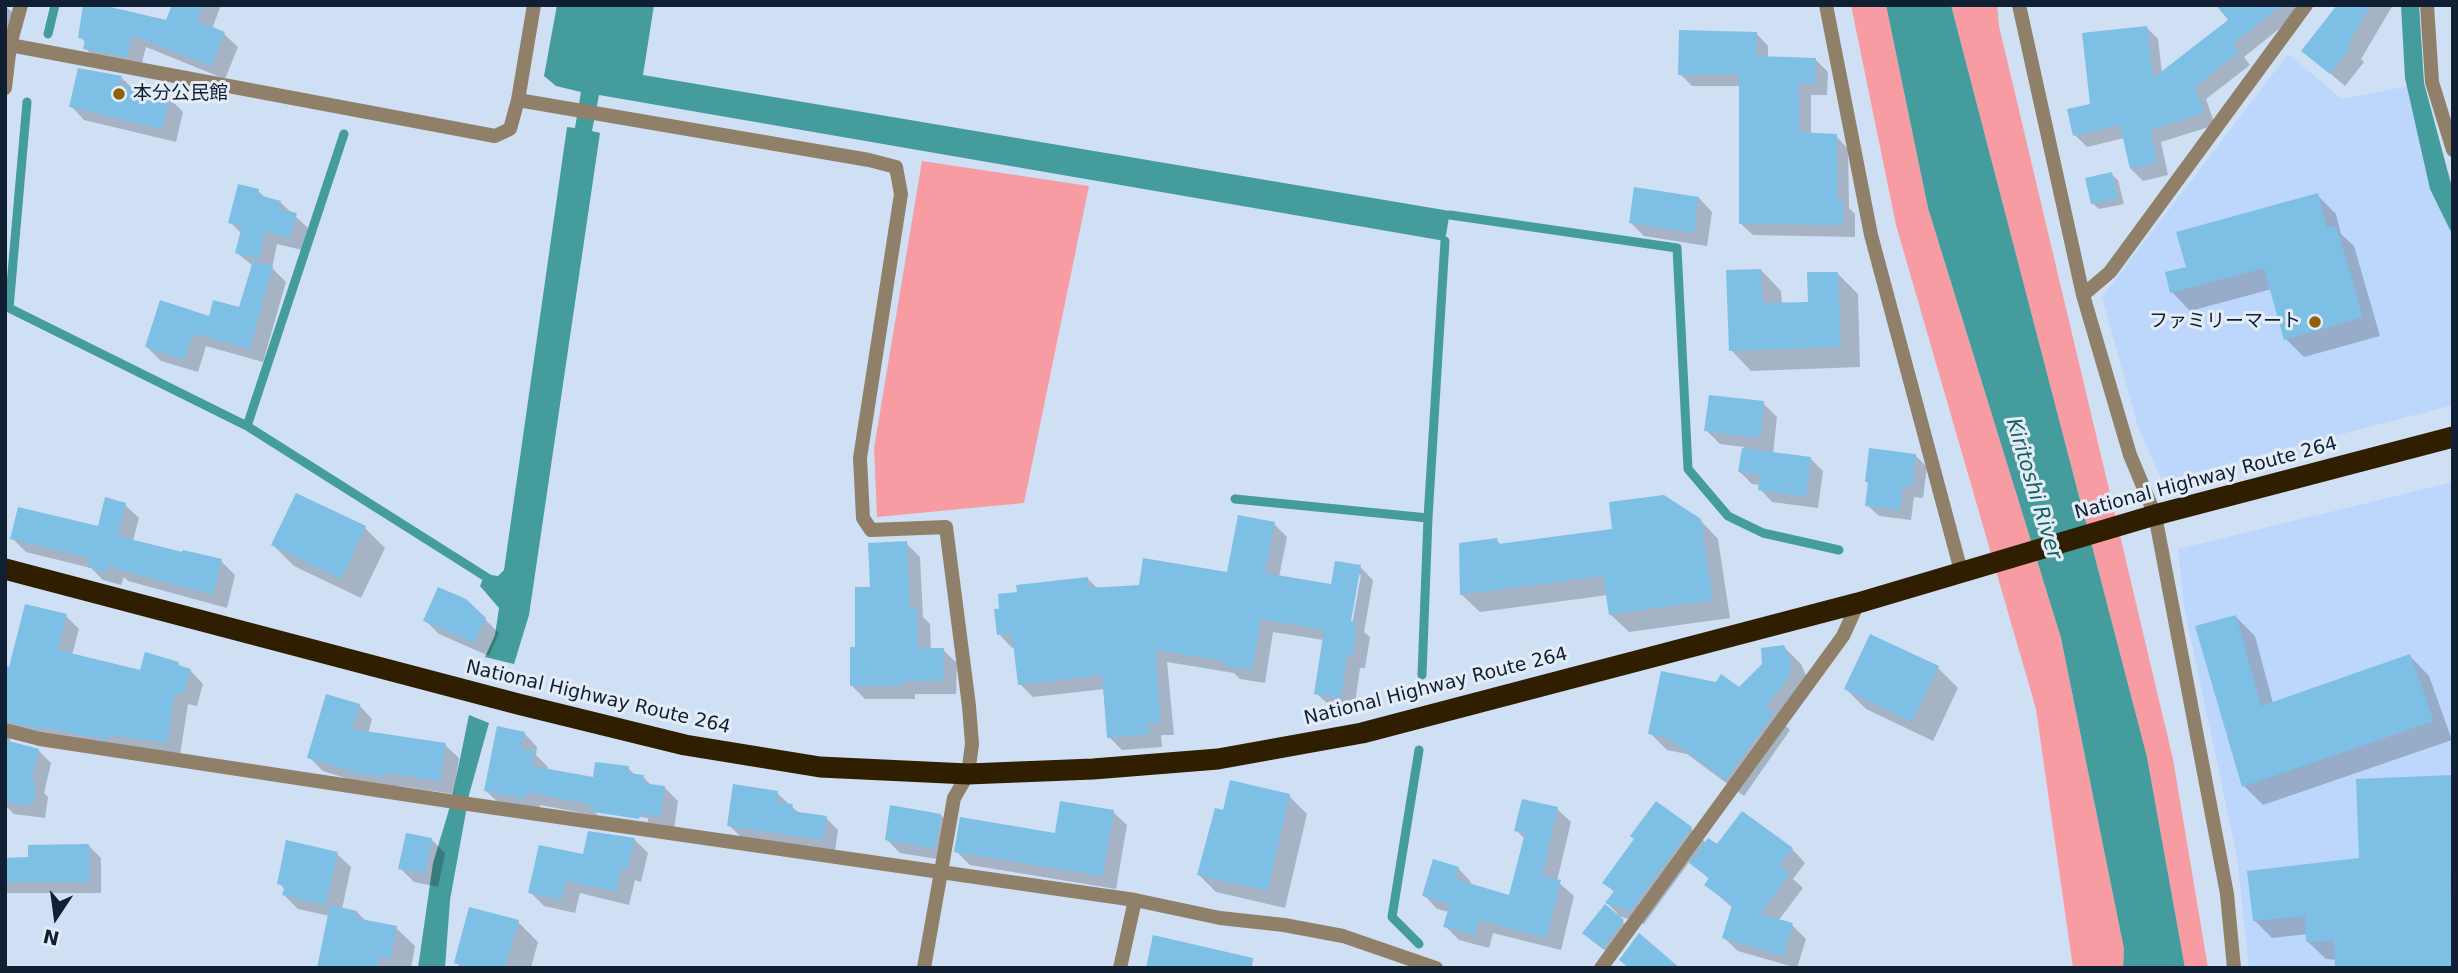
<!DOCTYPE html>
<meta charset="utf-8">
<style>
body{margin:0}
#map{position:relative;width:2458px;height:973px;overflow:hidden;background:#cfe0f5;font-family:"DejaVu Sans",sans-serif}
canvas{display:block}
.frame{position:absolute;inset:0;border:7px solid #101f32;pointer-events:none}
.north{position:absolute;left:21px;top:882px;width:70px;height:70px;-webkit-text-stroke:5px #e4ecf7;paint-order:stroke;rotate:193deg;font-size:19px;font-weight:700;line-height:28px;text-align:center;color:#101f32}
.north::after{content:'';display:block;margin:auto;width:24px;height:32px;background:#101f32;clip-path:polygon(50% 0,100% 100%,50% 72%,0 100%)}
</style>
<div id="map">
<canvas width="2458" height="973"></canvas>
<div class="frame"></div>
<div class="north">N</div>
</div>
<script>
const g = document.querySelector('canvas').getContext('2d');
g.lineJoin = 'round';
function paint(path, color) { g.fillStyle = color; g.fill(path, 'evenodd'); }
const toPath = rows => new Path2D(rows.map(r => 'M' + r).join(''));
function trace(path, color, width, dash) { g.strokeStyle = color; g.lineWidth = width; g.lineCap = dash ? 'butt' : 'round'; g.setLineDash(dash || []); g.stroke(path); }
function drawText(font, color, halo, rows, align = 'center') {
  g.font = font + ' "DejaVu Sans","Noto Sans JP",sans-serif'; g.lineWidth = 6; g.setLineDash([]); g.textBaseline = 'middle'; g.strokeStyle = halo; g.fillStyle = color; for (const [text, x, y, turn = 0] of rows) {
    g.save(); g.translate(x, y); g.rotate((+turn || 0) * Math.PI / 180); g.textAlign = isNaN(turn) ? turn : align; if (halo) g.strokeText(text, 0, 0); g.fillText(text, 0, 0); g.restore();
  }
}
const built = toPath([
 [2288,54,2342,99,2424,83,2453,191,2453,405,2162,481,2138,427,2102,297],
 [2453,482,2453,968,2249,968,2237,857,2184,607,2178,549]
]);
const green = toPath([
 [1851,5,1886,5,1928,208,2061,638,2124,949,2123,968,2073,968,2036,709,1896,225],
 [1951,5,1997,5,1999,26,2173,759,2208,968,2185,968,2147,757],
 [922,161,1089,186,1024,503,877,517,874,448]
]);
const water = toPath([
 [557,5,654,5,643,75,1450,211,1445,241,599,95,592,131,600,133,529,615,514,664,485,657,495,635,499,608,480,586,485,574,498,576,504,570,567,127,575,128,581,92,556,86,544,76],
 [1886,5,1951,5,2147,757,2185,968,2123,968,2124,949,2061,638,1928,208],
 [2401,5,2419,5,2424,83,2453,191,2453,236,2430,189,2405,78],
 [469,715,489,723,469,795,450,900,445,968,418,968,433,863,451,803]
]);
const shadow = toPath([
 [174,5,221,5,212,29,224,34,238,47,225,79,146,47,140,70,99,62,85,48,86,43,80,37,167,22],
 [2220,5,2309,5,2244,57,2250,65,2206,99,2215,125,2161,142,2168,175,2143,181,2131,169,2124,138,2087,147,2075,135,2146,27,2158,39,2162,73,2230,20],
 [2339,5,2393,5,2361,59,2364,62,2345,86,2304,51],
 [5,6,13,13,5,36],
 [1756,33,1768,46,1768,58,1815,59,1828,72,1827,95,1811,95,1811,135,1836,136,1848,149,1849,208,1855,214,1855,237,1753,235,1740,223,1741,86,1692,86,1680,74],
 [122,78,134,90,169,98,183,112,176,142,84,120,71,106],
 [2111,174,2118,180,2124,204,2099,209,2092,203],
 [258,191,267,199,280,202,308,228,302,250,277,244,272,268,286,282,263,362,206,346,198,372,161,361,147,347,210,318,240,310,253,266,237,253,242,234,230,222],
 [2317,195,2336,214,2341,234,2354,246,2380,336,2304,357,2286,339,2272,289,2190,311,2172,292,2188,268],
 [1699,198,1712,212,1707,246,1644,236,1631,223],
 [1761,270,1781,291,1782,304,1809,303,1837,273,1858,294,1860,367,1751,371,1731,350],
 [1763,403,1777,417,1773,454,1811,459,1823,471,1818,508,1772,502,1760,489,1760,485,1752,484,1740,472,1744,447,1720,444,1706,430],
 [1915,455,1927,467,1923,498,1914,497,1911,520,1879,516,1867,505,1869,484,1866,481],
 [125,505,139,518,133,541,221,561,235,575,227,608,128,581,124,577,121,585,103,580,91,568,26,552,12,538,99,528],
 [1700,520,1718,539,1730,618,1629,632,1611,615,1608,595,1480,612,1462,595,1497,540,1502,546],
 [1274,524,1287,537,1279,577,1333,586,1360,567,1373,580,1364,632,1370,637,1365,668,1360,668,1354,710,1330,706,1316,693,1324,640,1273,632,1265,683,1240,679,1234,673,1167,662,1174,735,1161,735,1162,747,1122,750,1109,737,1105,689,1033,697,1020,684,1015,647,1012,648,999,634,1088,579,1098,589,1140,587,1229,574],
 [1357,575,1361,575,1351,630,1348,630],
 [365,528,385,548,361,598,294,566,273,545],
 [906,543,920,557,923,617,930,624,931,650,943,650,957,663,956,694,915,694,915,699,865,699,851,685,856,649,872,589],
 [465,600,499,633,489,656,439,634,426,621],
 [66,616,79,629,72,655,141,672,178,664,182,668,190,670,203,684,197,706,188,704,180,755,12,736,9,742,38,750,51,763,44,793,48,797,45,818,14,814,5,805,5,668,11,670],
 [2236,617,2255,636,2273,703,2410,656,2429,676,2452,740,2263,805,2244,786],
 [1784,647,1801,664,1808,680,1783,723,1790,730,1744,796,1687,754,1667,750,1650,733,1739,689],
 [1938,668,1958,688,1933,741,1866,709,1846,689],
 [359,705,372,719,368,734,445,745,459,758,454,794,398,786,397,790,361,783,323,771,309,757],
 [524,733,537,747,536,755,548,767,547,770,594,779,628,768,636,776,643,777,652,786,664,787,678,801,674,830,540,805,539,812,500,804,486,791],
 [594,811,648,818,648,822,598,815],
 [2453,777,2453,968,2326,959,2308,942,2308,934,2272,938,2254,920,2361,860],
 [777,793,800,814,826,818,838,830,835,851,741,837,729,825],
 [1289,796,1307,814,1285,908,1216,892,1198,874,1224,812],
 [1557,809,1571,822,1557,881,1574,896,1561,950,1493,933,1489,948,1459,940,1445,926,1449,912,1437,909,1424,895,1458,868,1471,882,1471,885,1510,897,1525,839,1516,830],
 [1113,812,1127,825,1116,889,970,865,956,851,1057,835],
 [941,815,954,829,949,861,900,853,887,840],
 [1691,828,1706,843,1717,847,1792,849,1805,863,1793,879,1803,888,1778,921,1792,925,1806,939,1797,968,1738,951,1724,938,1733,908,1706,885,1710,880,1690,861,1644,924,1616,915,1618,914,1607,903,1615,893,1605,883],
 [431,839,445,853,438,887,414,882,400,868],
 [634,839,648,853,641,882,635,880,629,905,580,893,575,913,544,906,530,892,585,856],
 [89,846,101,858,101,893,5,893,5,859,30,859],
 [337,854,351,867,342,909,357,912,366,921,396,928,415,946,411,968,319,968,330,916,298,909,284,895,285,890,279,883],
 [518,922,538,942,531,968,461,968,456,962],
 [1623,922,1629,928,1610,954,1591,940]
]);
const stream = toPath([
 [48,34,55,5],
 [27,102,9,308,247,426,494,582],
 [1450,215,1677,248,1688,469,1728,516,1763,533,1839,550],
 [247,426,344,134],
 [1235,499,1428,518],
 [1422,675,1428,518,1445,241],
 [1419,750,1392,917,1419,944]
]);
const building = toPath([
 [83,5,102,5,166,20,172,5,203,5,197,21,225,32,211,66,132,35,127,57,83,49,85,39,78,38],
 [2216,5,2282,5,2233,44,2239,52,2195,87,2204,113,2150,130,2157,163,2130,169,2120,125,2073,136,2067,109,2090,104,2082,33,2147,26,2153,78,2228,20],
 [2337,5,2371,5,2348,44,2351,47,2330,74,2301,51],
 [1679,30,1757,32,1756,56,1816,58,1815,84,1799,83,1799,132,1837,134,1838,200,1844,200,1843,225,1739,224,1739,74,1678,75],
 [78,68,122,76,120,85,170,96,162,129,69,107],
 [2112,172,2118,198,2091,204,2085,178],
 [238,184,259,189,258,195,281,201,279,209,297,213,290,238,265,232,259,259,235,253,242,226,228,223],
 [1634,187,1699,197,1694,233,1629,223],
 [2318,193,2327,228,2336,226,2363,317,2284,340,2264,268,2170,293,2165,272,2186,267,2176,232],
 [253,261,273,266,250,349,193,334,184,360,145,347,160,300,209,316,213,300,239,307],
 [1761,269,1763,303,1808,302,1807,272,1838,272,1841,347,1729,351,1726,270],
 [1709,395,1764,401,1760,438,1704,431],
 [1742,448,1811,457,1806,497,1758,490,1760,475,1738,472],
 [1869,448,1916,454,1912,487,1903,486,1900,510,1865,506,1868,482,1865,482],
 [296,493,366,526,341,579,271,545],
 [1664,495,1701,519,1713,600,1609,615,1603,576,1460,595,1459,543,1497,538,1498,544,1612,529,1609,502],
 [105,497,126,503,118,536,182,552,183,550,222,559,213,595,113,568,113,564,110,564,108,572,87,567,90,558,10,539,18,507,98,526],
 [1238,515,1275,522,1265,573,1331,584,1335,561,1361,565,1351,621,1357,622,1352,656,1347,655,1341,698,1314,694,1324,630,1261,619,1252,670,1224,666,1225,661,1155,650,1161,722,1148,723,1150,734,1107,738,1102,675,1018,685,1012,634,997,635,994,609,999,609,998,594,1017,592,1016,585,1088,577,1089,588,1139,585,1143,558,1227,572],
 [907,541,910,608,917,608,918,648,944,648,943,681,902,681,902,686,850,686,850,647,855,647,855,587,870,587,868,543],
 [438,587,466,599,486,618,475,643,423,621],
 [25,604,67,614,58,650,140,670,145,652,179,662,178,665,191,669,184,694,175,692,167,743,109,735,108,740,43,727,42,730,5,721,5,666,9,667],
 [2236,615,2261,706,2410,654,2434,721,2242,787,2195,626],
 [1870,634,1939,666,1912,722,1844,689],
 [1784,645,1791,661,1790,676,1766,706,1774,712,1726,780,1668,738,1648,734,1661,671,1716,682,1721,674,1739,687,1762,664,1761,648],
 [326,694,360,704,352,729,446,743,440,781,384,773,384,777,348,772,349,770,307,758],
 [497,726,525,732,521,749,535,751,532,766,593,777,595,762,629,766,628,773,644,775,642,783,665,786,660,817,640,814,639,819,593,812,594,808,589,808,589,804,527,792,525,799,484,791],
 [5,740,39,749,31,782,36,782,33,806,5,802],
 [2453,775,2453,874,2450,874,2453,968,2335,968,2334,941,2306,942,2305,916,2253,921,2247,871,2359,858,2356,779],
 [1230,780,1290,794,1268,891,1197,875,1215,808,1223,810],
 [733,784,778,791,777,802,793,804,792,811,827,816,823,840,727,826],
 [1522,799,1558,807,1542,876,1561,880,1547,938,1479,920,1475,935,1443,927,1450,904,1422,896,1433,859,1459,867,1455,879,1509,895,1525,833,1514,831],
 [1060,801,1114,810,1103,876,954,852,960,817,1055,833],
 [1656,801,1692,827,1630,911,1605,903,1614,891,1602,883,1634,839,1630,836],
 [890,805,941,814,935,849,885,840],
 [1742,811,1793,848,1779,866,1790,873,1760,914,1793,923,1784,956,1722,938,1732,905,1704,885,1709,878,1689,863,1708,838,1717,844],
 [588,831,635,838,628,869,621,868,616,892,566,881,562,900,528,893,539,845,583,854],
 [406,833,432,838,425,874,398,869],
 [286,840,338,852,326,905,282,895,285,886,277,884],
 [89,844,90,882,5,882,5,858,28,857,28,845],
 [1605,904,1624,920,1603,949,1582,933],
 [330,905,357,911,356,918,397,926,391,959,380,957,378,968,317,968],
 [469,907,519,920,505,968,472,968,454,963],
 [1639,933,1680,968,1629,968,1619,960],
 [1153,935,1253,958,1252,968,1146,968]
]);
const street = toPath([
 [1826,5,1871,235,1961,571],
 [2019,5,2083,295,2130,455,2155,515,2227,894,2234,968],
 [2427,5,2432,82,2453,150],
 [10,45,495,136,510,129,518,100,534,5],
 [5,88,10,45,21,5],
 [518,100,869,160,896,167,901,194,860,458,863,518,871,530,946,527,969,706,972,744,968,774,954,798,924,968],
 [2083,295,2110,272,2306,5],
 [5,730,40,739,475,805,1135,900,1220,918,1284,925,1343,936,1436,968],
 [1120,968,1135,900],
 [1601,968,1843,636,1858,603]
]);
const highway = toPath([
 [5,569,518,704,685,745,820,767,968,774,1093,769,1218,759,1362,733,1858,603,2155,515,2453,437]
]);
const markers = [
 [119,94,7,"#8f610a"],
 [2315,322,7,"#8f610a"]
];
const poiNames = [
 ["本分公民館",133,94],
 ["ファミリーマート",2301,322,"right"]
];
const streetNames = [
 ["National Highway Route 264",2206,479,-15],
 ["National Highway Route 264",1436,687,-14],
 ["National Highway Route 264",598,698,13]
];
const waterNames = [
 ["Kiritoshi River",2033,489,73]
];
paint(built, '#bcd7fb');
paint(green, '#f69ca2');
paint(water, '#449c9c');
paint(shadow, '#0003');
trace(stream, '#449c9c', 9);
paint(building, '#7ebfe5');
trace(street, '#908069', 14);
trace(highway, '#301e01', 21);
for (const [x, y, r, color] of markers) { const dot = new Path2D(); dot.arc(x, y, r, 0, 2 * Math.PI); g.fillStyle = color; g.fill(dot); trace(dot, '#e4ecf7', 2.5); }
drawText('19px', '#101f32', '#e4ecf7', poiNames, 'left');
drawText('19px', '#101f32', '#e4ecf7', streetNames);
drawText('italic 21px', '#196161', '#e4ecf7', waterNames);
</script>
